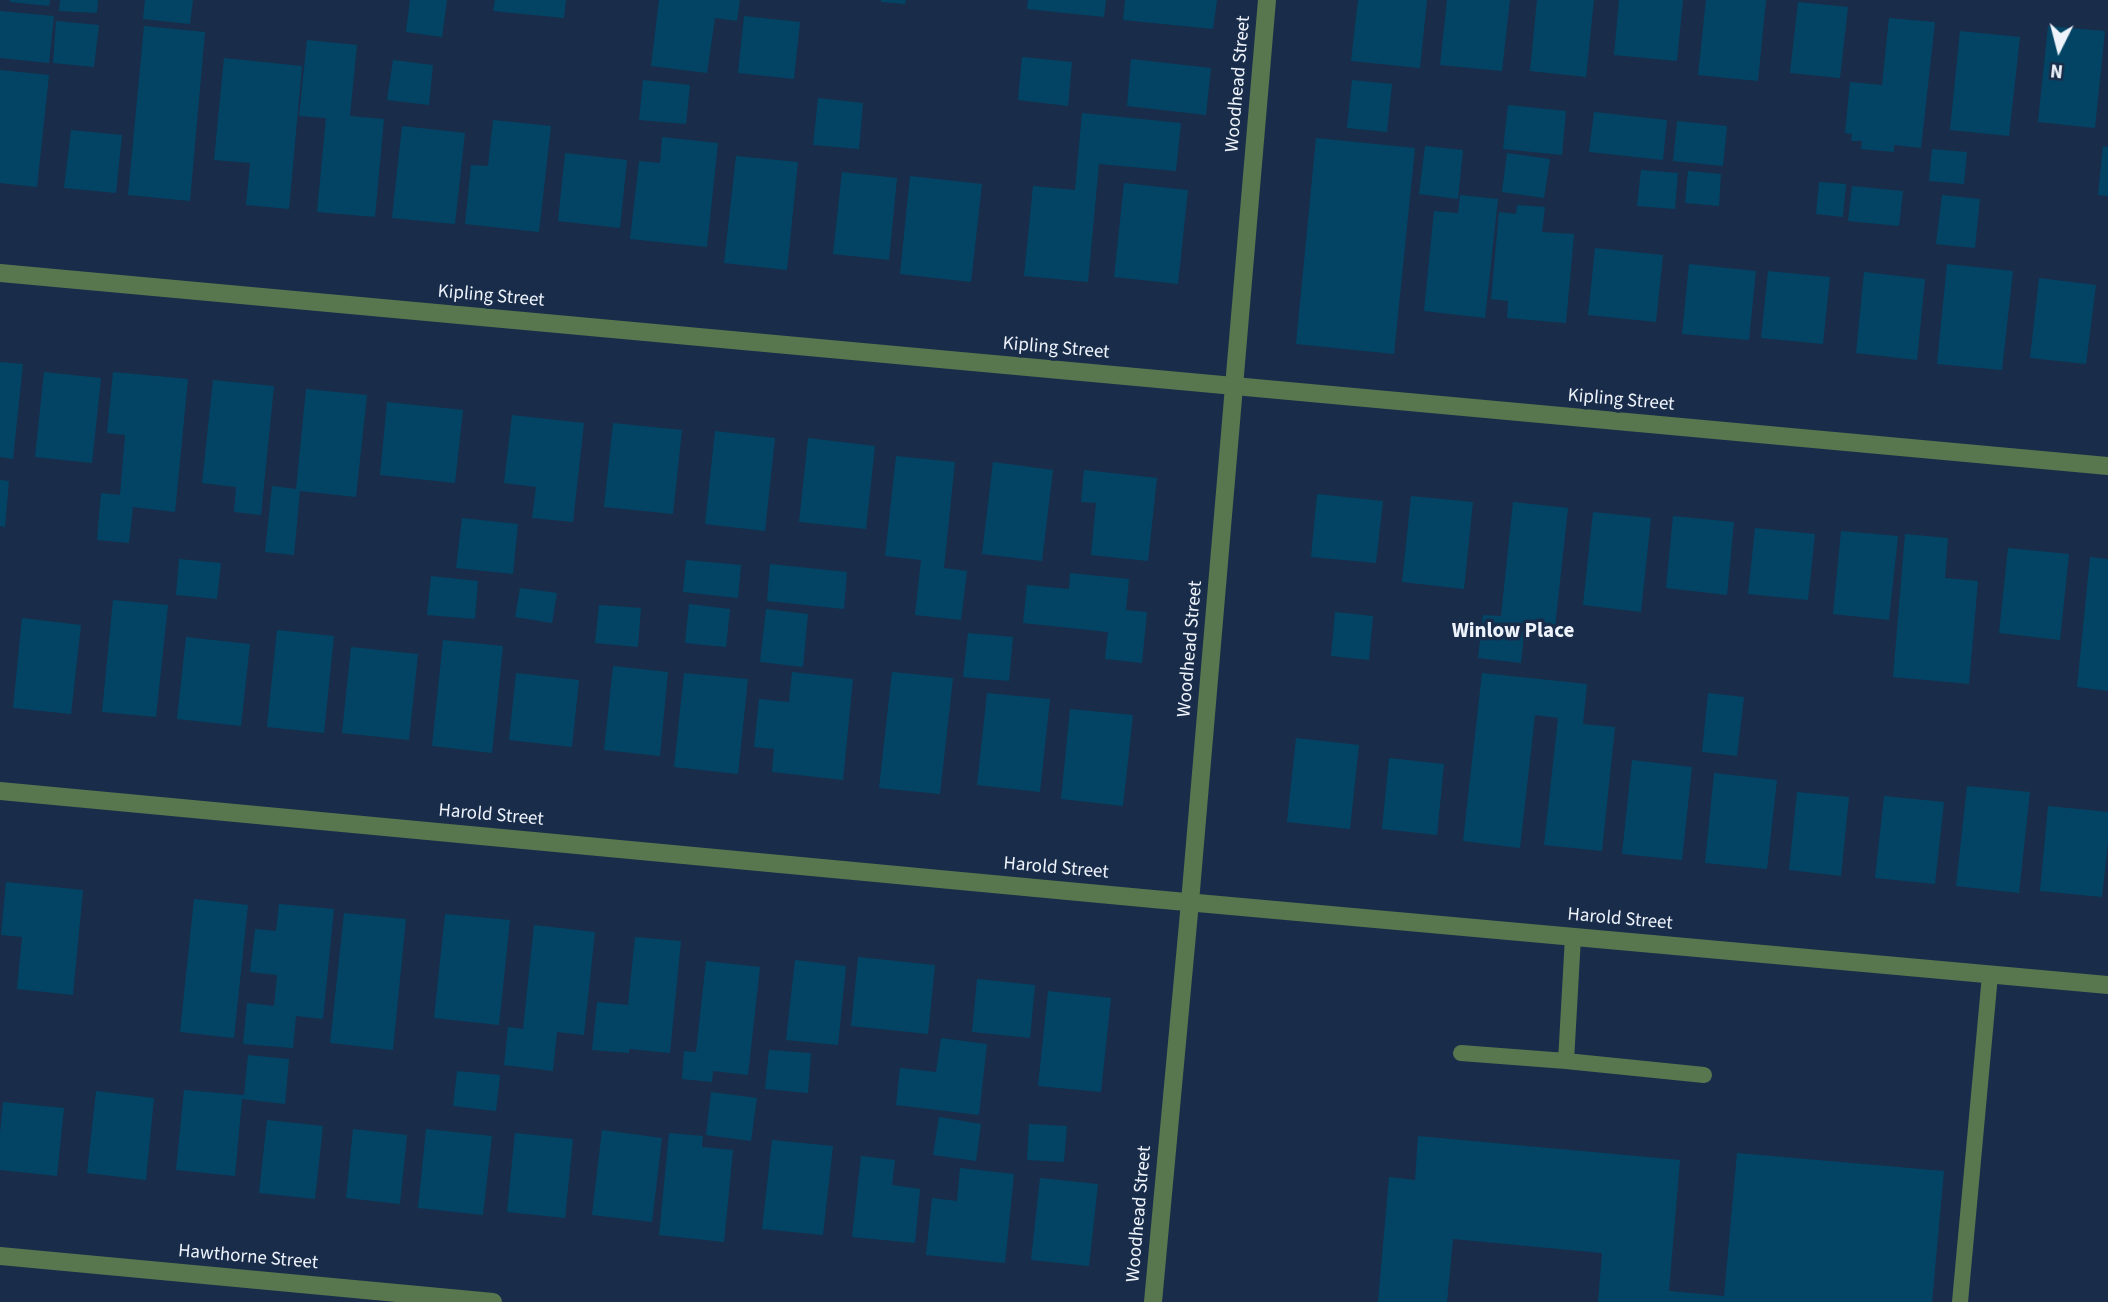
<!DOCTYPE html>
<style>
body{margin:0}
#map{position:relative;width:2108px;height:1302px;overflow:hidden;background:#192d4a;font-family:"Source Sans 3",sans-serif}
canvas{display:block}
.north{position:absolute;left:2024px;top:14px;width:70px;height:70px;-webkit-text-stroke:5px #192d4a;paint-order:stroke;rotate:186deg;font-size:19px;font-weight:700;line-height:28px;text-align:center;color:#eef3fb}
.north::after{content:'';display:block;margin:auto;width:24px;height:32px;background:#eef3fb;clip-path:polygon(50% 0,100% 100%,50% 72%,0 100%)}
</style>
<div id="map">
<canvas width="2108" height="1302"></canvas>
<div class="north">N</div>
</div>
<script>
const g = document.querySelector('canvas').getContext('2d');
g.lineJoin = 'round';
function paint(path, color) { g.fillStyle = color; g.fill(path, 'evenodd'); }
const toPath = rows => new Path2D(rows.map(r => 'M' + r).join(''));
function trace(path, color, width, dash) { g.strokeStyle = color; g.lineWidth = width; g.lineCap = dash ? 'butt' : 'round'; g.setLineDash(dash || []); g.stroke(path); }
function drawText(font, color, halo, rows, align = 'center') {
  g.font = font + ' "Source Sans 3",sans-serif'; g.lineWidth = 7; g.setLineDash([]); g.textBaseline = 'middle'; g.strokeStyle = halo; g.fillStyle = color; for (const [text, x, y, turn = 0] of rows) {
    g.save(); g.translate(x, y); g.rotate((+turn || 0) * Math.PI / 180); g.textAlign = isNaN(turn) ? turn : align; if (halo) g.strokeText(text, 0, 0); g.fillText(text, 0, 0); g.restore();
  }
}
const building = toPath([
 [10,0,50,0,49,6,10,2],
 [60,0,98,0,97,13,59,11],
 [145,0,193,0,190,24,143,19],
 [410,0,447,0,442,37,406,32],
 [495,0,566,0,564,18,493,11],
 [659,0,740,0,737,21,715,18,707,73,651,66],
 [881,0,906,0,905,4,881,2],
 [1028,0,1106,0,1104,17,1027,9],
 [1125,0,1217,0,1213,29,1123,20],
 [1358,0,1427,0,1420,68,1351,61],
 [1447,0,1510,0,1502,71,1440,65],
 [1537,0,1594,0,1586,77,1530,71],
 [1619,0,1683,0,1677,61,1614,55],
 [1706,0,1766,0,1758,81,1698,75],
 [1798,2,1848,7,1840,78,1790,73],
 [0,11,54,16,49,63,0,58],
 [744,16,800,22,794,79,738,73],
 [1889,18,1935,22,1921,148,1894,145,1894,152,1861,149,1862,141,1851,141,1852,134,1845,133,1850,82,1882,85],
 [56,21,99,25,94,67,53,63],
 [144,26,205,32,190,201,128,195],
 [2048,26,2105,31,2095,128,2038,122],
 [1960,31,2020,37,2009,136,1950,130],
 [307,40,357,45,350,116,384,119,375,217,317,212,326,118,299,116],
 [1022,57,1072,62,1068,106,1018,100],
 [224,58,302,66,289,209,246,205,250,163,214,160],
 [1131,59,1211,68,1206,115,1127,106],
 [393,60,433,65,429,105,387,100],
 [0,70,49,75,37,187,0,183],
 [643,80,690,85,686,124,639,120],
 [1352,80,1392,84,1387,132,1347,128],
 [818,98,863,103,859,149,813,145],
 [1508,105,1566,111,1562,155,1503,149],
 [1594,112,1667,120,1663,160,1589,152],
 [1082,113,1181,123,1176,171,1099,164,1088,282,1024,276,1033,186,1075,190],
 [493,120,551,126,539,232,465,224,471,165,488,166],
 [1677,121,1727,126,1723,166,1673,161],
 [402,126,465,133,455,224,392,218],
 [71,130,122,135,116,193,64,188],
 [662,137,718,143,707,247,630,239,639,161,660,163],
 [1316,138,1415,148,1394,354,1296,344],
 [1425,146,1463,150,1458,199,1419,194],
 [2103,146,2108,147,2108,196,2098,195],
 [1932,149,1967,152,1964,184,1929,181],
 [565,153,627,160,620,228,558,221],
 [1507,153,1550,159,1544,198,1502,192],
 [736,156,798,162,787,270,724,263],
 [1641,170,1678,173,1675,209,1637,206],
 [1688,171,1721,174,1719,206,1685,203],
 [842,172,897,178,889,260,833,254],
 [910,176,982,184,971,282,900,274],
 [1819,182,1846,184,1843,217,1816,214],
 [1124,183,1188,190,1178,284,1114,277],
 [1852,186,1903,191,1899,226,1848,221],
 [1460,195,1498,199,1485,318,1424,311,1434,211,1458,213],
 [1942,195,1980,199,1975,248,1936,244],
 [1517,205,1545,207,1542,232,1574,234,1566,323,1507,318,1508,301,1491,299,1499,212,1516,214],
 [1595,248,1663,255,1656,322,1588,315],
 [1689,264,1756,271,1749,340,1682,334],
 [1947,264,2013,271,2002,370,1937,364],
 [1768,271,1830,277,1823,344,1761,338],
 [1864,272,1925,279,1917,360,1856,353],
 [2039,278,2096,285,2086,364,2030,358],
 [0,362,23,364,13,459,0,457],
 [44,372,101,378,92,463,35,457],
 [113,372,188,379,175,512,133,507,129,543,97,540,101,493,120,495,125,435,107,433],
 [213,380,274,386,261,515,234,512,236,487,202,483],
 [306,389,367,395,356,497,300,491,294,555,265,552,272,486,296,489],
 [387,402,463,410,455,483,380,475],
 [512,415,584,423,573,522,532,518,536,487,504,483],
 [613,423,682,430,673,514,604,507],
 [715,431,775,438,765,531,705,524],
 [808,438,875,446,866,529,799,522],
 [896,456,955,462,944,568,967,571,961,620,915,615,921,560,885,556],
 [993,462,1053,470,1042,561,982,554],
 [1084,470,1157,478,1148,561,1091,555,1096,503,1081,502],
 [0,480,9,481,5,527,0,526],
 [1317,494,1383,501,1376,563,1311,557],
 [1411,496,1473,502,1464,589,1402,582],
 [1513,502,1568,508,1554,637,1524,634,1521,663,1478,658,1483,615,1501,616],
 [1593,512,1651,518,1641,612,1583,605],
 [1673,516,1734,522,1727,595,1666,588],
 [462,518,518,524,513,574,456,568],
 [1755,528,1815,534,1808,600,1748,594],
 [1841,531,1898,536,1889,620,1833,614],
 [1905,534,1948,538,1945,578,1978,581,1969,684,1893,677],
 [2008,548,2069,554,2060,640,1999,633],
 [2090,557,2108,559,2108,691,2077,687],
 [179,559,221,563,217,599,176,595],
 [686,560,741,565,738,598,683,592],
 [770,564,847,572,844,609,767,601],
 [1070,573,1129,579,1126,610,1147,612,1142,663,1105,659,1108,632,1023,623,1027,585,1069,589],
 [431,576,478,581,475,619,427,615],
 [520,588,557,593,552,623,515,617],
 [113,600,168,605,156,717,102,712],
 [689,604,730,609,726,647,685,643],
 [599,605,641,608,638,647,595,643],
 [766,609,808,614,803,667,760,662],
 [1335,612,1373,616,1369,660,1331,656],
 [22,618,81,625,71,714,13,708],
 [277,630,334,636,324,733,267,727],
 [968,633,1013,637,1009,681,963,677],
 [186,637,250,644,241,726,177,719],
 [443,640,503,646,492,753,432,746],
 [351,647,418,654,409,740,342,733],
 [613,666,668,672,660,756,604,750],
 [792,672,853,679,843,780,772,772,774,749,754,747,759,699,789,702],
 [892,672,953,678,940,794,879,788],
 [516,673,579,680,572,747,509,740],
 [684,673,748,679,738,774,674,767],
 [1482,673,1587,684,1583,724,1615,727,1602,851,1544,845,1558,718,1535,715,1520,848,1463,841],
 [987,693,1050,699,1040,792,977,785],
 [1708,693,1744,697,1737,756,1702,752],
 [1070,709,1133,715,1123,806,1061,799],
 [1296,738,1359,745,1350,829,1287,822],
 [1389,758,1444,764,1437,835,1382,829],
 [1632,760,1692,767,1682,860,1622,854],
 [1714,773,1777,780,1767,869,1705,863],
 [1967,786,2030,792,2019,893,1956,886],
 [1797,792,1849,797,1841,876,1789,870],
 [1884,796,1944,802,1935,884,1875,878],
 [2048,806,2108,812,2108,842,2102,897,2040,891],
 [6,882,83,890,73,995,17,989,22,937,1,935],
 [194,899,248,905,234,1038,180,1032],
 [279,904,334,909,323,1019,296,1016,293,1048,243,1044,247,1003,274,1006,277,975,250,972,255,929,276,931],
 [344,913,406,919,393,1050,330,1043],
 [445,914,510,920,499,1025,434,1018],
 [534,925,595,932,584,1035,557,1032,553,1071,504,1065,508,1027,523,1029],
 [635,937,681,941,670,1053,629,1049,629,1053,592,1050,597,1002,628,1005],
 [858,957,935,965,928,1034,851,1026],
 [795,960,846,966,838,1045,786,1040],
 [706,961,760,967,748,1075,713,1071,712,1082,682,1079,684,1051,696,1052],
 [977,979,1035,985,1030,1038,972,1032],
 [1048,991,1111,998,1101,1092,1038,1086],
 [941,1038,987,1044,979,1115,896,1105,900,1068,936,1072],
 [769,1050,811,1053,808,1093,765,1089],
 [248,1055,289,1059,285,1104,242,1099,235,1176,176,1170,184,1090,244,1095],
 [457,1071,500,1075,496,1111,453,1106],
 [96,1091,154,1098,146,1180,87,1173],
 [711,1092,757,1098,751,1141,706,1135],
 [3,1102,64,1108,57,1176,0,1170,0,1133],
 [939,1117,981,1124,976,1161,933,1155],
 [267,1120,323,1126,315,1199,259,1193],
 [1029,1124,1067,1126,1064,1162,1027,1160],
 [353,1129,407,1135,400,1204,346,1198],
 [426,1129,492,1136,483,1215,418,1208],
 [602,1130,662,1138,652,1222,592,1215],
 [515,1133,573,1139,565,1218,507,1212],
 [669,1133,703,1136,702,1147,733,1150,724,1242,659,1235],
 [1418,1136,1680,1160,1669,1291,1724,1296,1737,1153,1944,1171,1932,1302,1598,1302,1602,1253,1453,1239,1447,1302,1378,1302,1389,1177,1415,1180],
 [772,1140,833,1146,823,1235,762,1229],
 [861,1156,895,1160,892,1185,920,1189,915,1243,852,1237],
 [960,1168,1014,1174,1005,1263,926,1255,932,1198,957,1201],
 [1040,1178,1098,1184,1089,1266,1031,1260]
]);
const service = toPath([
 [1461,1053,1566,1061,1573,937],
 [1566,1061,1704,1075],
 [1960,1302,1990,975]
]);
const minor = toPath([
 [0,273,2108,466],
 [0,791,1153,899,2108,985],
 [0,1256,493,1302]
]);
const tertiary = toPath([
 [1153,1302,1190,902,1267,0]
]);
const streetNames = [
 ["Woodhead Street",1239,84,-85],
 ["Kipling Street",491,297,5],
 ["Kipling Street",1056,349,5],
 ["Kipling Street",1621,401,5],
 ["Woodhead Street",1191,649,-85],
 ["Harold Street",491,816,5],
 ["Harold Street",1056,869,5],
 ["Harold Street",1620,920,5],
 ["Woodhead Street",1140,1214,-85],
 ["Hawthorne Street",248,1258,5]
];
const neighbourhoodNames = [
 ["Winlow Place",1513,632]
];
paint(building, '#034464');
trace(service, '#58774e', 16);
trace(minor, '#58774e', 18);
trace(tertiary, '#58774e', 18);
drawText('19px', '#eef3fb', '#192d4a', streetNames);
drawText('bold 21px', '#eef3fb', '#192d4a', neighbourhoodNames);
</script>
